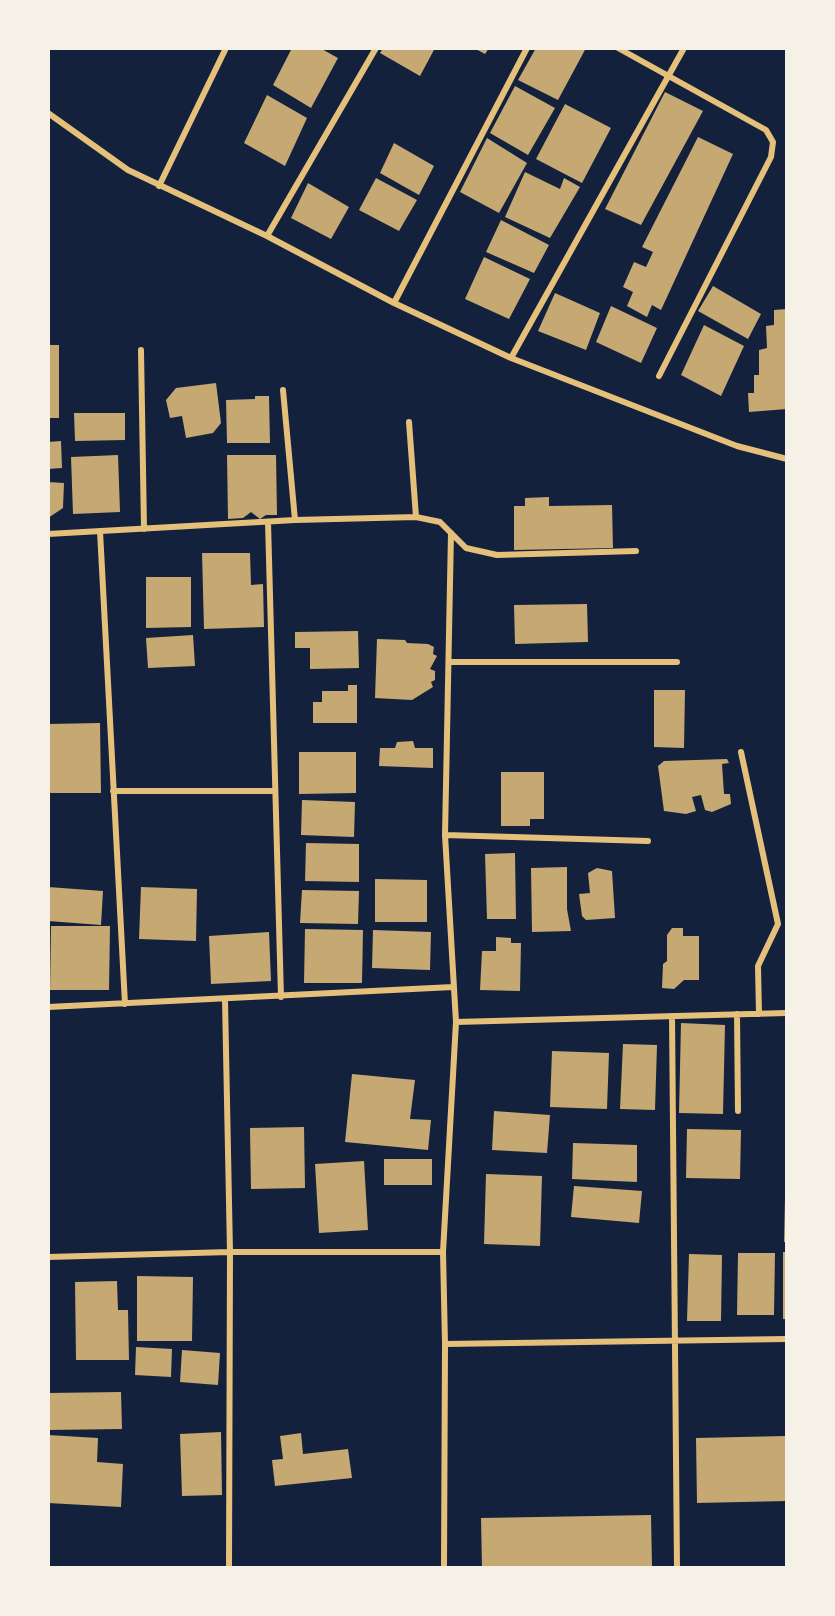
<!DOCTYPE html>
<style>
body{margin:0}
#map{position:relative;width:835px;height:1616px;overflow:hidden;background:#14213d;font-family:"Exo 2",sans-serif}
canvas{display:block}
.frame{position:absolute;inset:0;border:50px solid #f6f1e7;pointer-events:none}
</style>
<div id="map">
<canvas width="835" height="1616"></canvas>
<div class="frame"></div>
</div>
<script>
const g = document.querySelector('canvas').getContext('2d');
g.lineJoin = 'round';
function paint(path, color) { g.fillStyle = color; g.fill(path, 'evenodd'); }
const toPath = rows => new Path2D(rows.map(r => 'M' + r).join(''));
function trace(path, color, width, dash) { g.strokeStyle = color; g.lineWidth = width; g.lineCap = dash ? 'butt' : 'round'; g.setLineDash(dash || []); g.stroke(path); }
const building = toPath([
 [292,48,320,48,338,58,311,108,273,85],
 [383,48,435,48,420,76,380,53],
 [474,48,489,48,485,54],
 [536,48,586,48,558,100,518,80],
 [515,86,555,108,528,155,490,133],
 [665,92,703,111,641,225,605,209],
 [267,95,307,118,285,166,244,143],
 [565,104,611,128,582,183,536,159],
 [698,137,733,154,661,310,652,305,647,317,627,306,633,292,623,287,634,262,646,267,653,252,642,247],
 [487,138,527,163,499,213,460,192],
 [394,143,434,166,419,195,380,173],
 [525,172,560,189,564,178,580,187,550,238,505,217],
 [376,178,417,200,399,231,359,210],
 [308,183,349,207,331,239,291,218],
 [501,220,549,245,534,273,486,252],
 [484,257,530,279,509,319,465,299],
 [713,286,761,314,748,339,698,311],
 [555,293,600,313,586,350,538,331],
 [611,306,657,328,641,363,596,342],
 [787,309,787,409,749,412,748,393,754,393,754,375,759,375,759,350,767,348,766,326,774,325,774,310],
 [704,325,744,346,721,396,681,375],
 [48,345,59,345,59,418,48,418],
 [216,383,221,423,213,433,186,438,182,416,170,418,166,400,176,388],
 [255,396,269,396,270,443,227,443,226,400,255,399],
 [74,413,125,413,125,440,75,441],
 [61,441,62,468,48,469,48,442],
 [118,455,120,512,73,514,71,457],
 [227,455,276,455,277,515,266,515,260,519,251,512,243,518,228,519],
 [48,482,64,483,63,508,48,518],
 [549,497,549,506,612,505,613,548,514,550,514,506,525,506,525,498],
 [202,553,250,553,251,585,263,584,264,627,204,629],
 [146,577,191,577,191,627,146,628],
 [587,604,588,642,515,644,514,605],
 [358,631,359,668,310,669,310,648,295,648,295,632],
 [193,635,195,666,148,668,146,638],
 [377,639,405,640,407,643,428,644,434,647,433,654,437,656,430,669,435,671,435,680,431,682,433,687,412,700,375,698],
 [348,685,357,685,357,723,313,723,313,702,322,702,322,691,348,691],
 [654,690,685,690,684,748,654,747],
 [100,723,101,793,48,793,48,724],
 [413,741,415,748,433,748,433,768,379,766,380,748,395,748,397,742],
 [299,752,356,752,356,793,299,794],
 [727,759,729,763,722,764,724,794,730,794,731,804,712,812,705,810,701,795,692,797,696,811,686,814,664,811,658,766,664,761],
 [501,772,544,772,544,819,530,819,530,826,501,826],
 [302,800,355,802,354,837,301,835],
 [306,843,359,844,359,882,305,881],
 [515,853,516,919,487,919,485,854],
 [567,867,567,909,571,931,532,932,531,868],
 [597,868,612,871,615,918,586,920,582,916,579,894,590,893,588,873],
 [375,879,427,880,427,922,375,922],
 [48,887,103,891,101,925,48,921],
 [141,887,197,889,196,941,139,939],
 [302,890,359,891,358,924,300,923],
 [51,926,110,926,109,990,50,990],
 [672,928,683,928,683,936,699,936,699,980,684,980,674,989,662,988,663,964,667,961,667,935],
 [305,929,363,930,362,983,304,983],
 [373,930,431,932,430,970,372,968],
 [269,932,271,981,211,984,209,936],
 [496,937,511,938,511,943,521,943,520,991,480,990,482,951,496,951],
 [681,1023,725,1025,723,1114,679,1113],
 [623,1044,657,1045,655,1110,620,1109],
 [552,1051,609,1053,607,1109,550,1107],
 [352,1074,415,1080,410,1119,431,1120,428,1150,345,1142],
 [494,1111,550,1115,547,1153,492,1150],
 [304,1127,305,1188,251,1189,250,1128],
 [687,1129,741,1130,740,1179,686,1178],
 [573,1143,637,1145,637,1182,572,1179],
 [384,1159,432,1159,432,1185,384,1185],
 [364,1161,368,1230,319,1233,315,1164],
 [486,1174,542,1176,540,1246,484,1244],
 [574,1186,642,1191,639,1223,571,1217],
 [785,1197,787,1197,787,1242,784,1242],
 [783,1252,787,1252,787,1319,783,1319],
 [738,1253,775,1253,774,1315,737,1315],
 [689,1254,722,1255,721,1321,687,1321],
 [137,1276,193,1277,192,1341,137,1341],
 [117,1281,118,1310,128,1310,129,1360,76,1360,75,1282],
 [136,1347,172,1349,171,1377,135,1375],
 [182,1350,220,1353,218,1385,180,1382],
 [121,1392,122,1429,48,1430,48,1393],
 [221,1432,222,1495,182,1496,180,1434],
 [301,1433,303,1454,348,1449,352,1478,275,1486,272,1460,283,1459,280,1436],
 [48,1435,98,1438,97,1462,123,1464,121,1507,48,1503],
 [786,1436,787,1501,697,1503,696,1438],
 [651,1515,652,1566,482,1568,481,1518]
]);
const minor = toPath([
 [618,48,766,130,773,142,771,157,659,376],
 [48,113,128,170,267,236,394,303,511,358,737,446,787,459],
 [159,186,226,48],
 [267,236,376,48],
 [394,303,527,48],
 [141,350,144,529],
 [511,358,684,48],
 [283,390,295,520],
 [409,422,416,517],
 [268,522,281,997],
 [100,531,125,1004],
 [48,534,295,520,416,517,440,522,466,548,497,555,636,551],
 [449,662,677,662],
 [741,752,778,924,758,966,759,1014],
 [113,791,275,791],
 [445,835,648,841],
 [225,1000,230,1252,229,1568],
 [48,1007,453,987],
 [737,1014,738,1111],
 [672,1016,677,1568],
 [456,1022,787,1013],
 [48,1257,230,1252,443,1252],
 [445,1344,787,1339],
 [444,1568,445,1344,443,1252,456,1022,445,835,451,533]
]);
paint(building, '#c6a872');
trace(minor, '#e5c07b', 6);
</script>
